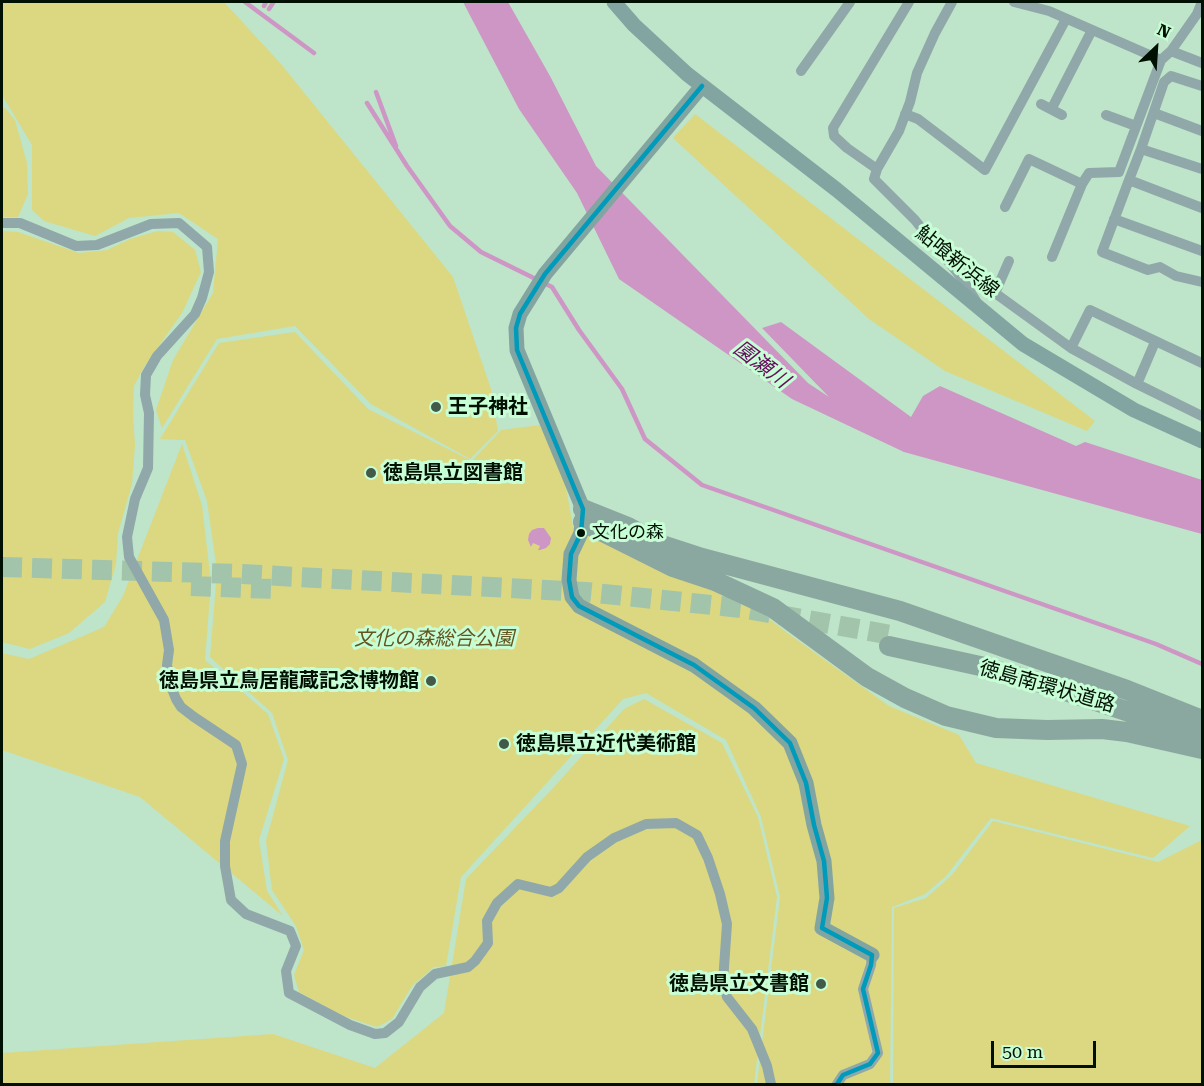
<!DOCTYPE html>
<meta charset="utf-8">
<style>
body{margin:0}
#map{position:relative;width:1204px;height:1086px;overflow:hidden;background:#bee4c9;font-family:"Roboto Serif",serif}
canvas{display:block}
.frame{position:absolute;inset:0;border:3px solid #001103;pointer-events:none}
.north{position:absolute;left:1126px;top:18px;width:60px;height:60px;-webkit-text-stroke:4px #c7fed6;paint-order:stroke;rotate:25deg;font-size:16px;font-weight:700;line-height:24px;text-align:center;color:#001103}
.north::after{content:'';display:block;margin:auto;width:21px;height:27px;background:#001103;clip-path:polygon(50% 0,100% 100%,50% 72%,0 100%)}
.scale{position:absolute;left:991px;top:1041px;width:105px;height:27px;box-sizing:border-box;border:3px solid #001103;border-top:0;padding-left:8px;font-size:18px;line-height:21px;white-space:nowrap;color:#001103;-webkit-text-stroke:4px #c7fed6;paint-order:stroke}
</style>
<div id="map">
<canvas width="1204" height="1086"></canvas>
<div class="frame"></div>
<div class="north">N</div>
<div class="scale">50 m</div>
</div>
<script>
const g = document.querySelector('canvas').getContext('2d');
g.lineJoin = 'round';
function paint(path, color) { g.fillStyle = color; g.fill(path, 'evenodd'); }
const toPath = rows => new Path2D(rows.map(r => 'M' + r).join(''));
function trace(path, color, width, dash) { g.strokeStyle = color; g.lineWidth = width; g.lineCap = dash ? 'butt' : 'round'; g.setLineDash(dash || []); g.stroke(path); }
function drawText(font, color, halo, rows, align = 'center') {
  g.font = font + ' "Roboto Serif","Noto Sans JP",serif'; g.lineWidth = 6; g.setLineDash([]); g.textBaseline = 'middle'; g.strokeStyle = halo; g.fillStyle = color; for (const [text, x, y, turn = 0] of rows) {
    g.save(); g.translate(x, y); g.rotate((+turn || 0) * Math.PI / 180); g.textAlign = isNaN(turn) ? turn : align; if (halo) g.strokeText(text, 0, 0); g.fillText(text, 0, 0); g.restore();
  }
}
const green = toPath([
 [2,2,224,2,281,64,453,277,491,389,498,431,470,459,371,404,295,326,217,339,162,428,156,410,173,360,213,293,218,239,179,213,129,218,95,236,44,221,32,210,32,145,2,95],
 [2,108,5,108,15,120,27,163,28,194,18,217,2,217],
 [695,114,1095,421,1087,431,945,371,869,319,673,138],
 [2,231,18,232,79,253,107,250,130,239,158,231,173,232,195,250,201,272,182,313,144,367,134,386,133,414,135,445,132,484,118,533,116,564,105,602,69,633,30,649,2,642],
 [295,332,368,409,472,461,501,430,540,425,564,476,573,527,746,601,786,632,889,706,959,735,976,763,1190,826,1153,858,991,818,946,876,925,894,892,907,890,1084,757,1084,780,897,761,817,726,740,646,693,623,699,461,877,446,966,434,967,412,986,392,1019,377,1027,343,1016,299,992,294,975,304,950,296,926,272,890,266,841,288,760,272,713,210,657,217,571,207,501,185,440,160,439,219,343],
 [182,444,202,505,211,583,205,660,268,714,284,759,259,840,267,891,283,916,140,797,2,750,2,653,29,659,104,627,123,596],
 [644,699,722,743,758,817,777,897,754,1084,2,1084,2,1053,273,1034,375,1068,444,1013,466,879,554,787,624,709],
 [993,821,1158,862,1202,840,1202,1084,893,1084,894,908,926,898,952,875]
]);
const water = toPath([
 [463,2,508,2,550,76,596,166,808,383,829,397,762,328,781,322,911,417,923,396,940,386,1076,446,1085,442,1202,480,1202,534,904,452,792,399,619,279,577,193,519,109],
 [538,528,544,528,551,538,550,544,546,548,540,550,538,550,540,546,533,543,531,547,528,540,529,534,532,530]
]);
const stream = toPath([
 [245,2,314,53],
 [264,6,266,2],
 [269,9,273,3],
 [376,92,396,146],
 [367,103,407,166,450,226,481,252,552,287,579,330,622,389,645,439,702,485,1156,644,1202,664]
]);
const highwayTunnel = toPath([
 [2,567,241,574,586,592,741,608,891,635],
 [191,586,275,589]
]);
const street = toPath([
 [909,2,833,128,834,136,847,148,877,169,899,131,910,102,917,73,935,33,952,2],
 [1014,2,1049,11,1161,60,1171,51,1202,63],
 [1171,51,1197,14,1202,2],
 [801,71,850,2],
 [1202,86,1171,76,1164,82,1141,149,1202,169],
 [1041,104,1062,115],
 [1052,108,1092,30],
 [1154,113,1202,131],
 [905,114,918,119,985,170,1066,19],
 [1106,115,1136,126],
 [877,169,874,179,915,220,926,234],
 [1129,180,1141,149],
 [1005,207,1029,159,1082,184],
 [1202,208,1129,180,1102,252,1148,270,1160,267,1176,276,1202,282],
 [1114,219,1202,251],
 [2,223,20,223,76,246,97,245,151,224,179,223,207,247,209,272,202,298,195,314,157,356,146,375,145,395,149,413,148,468,135,499,127,537,129,557,164,620,169,650,167,665,172,689,176,699,181,707,194,717,236,745,242,764,225,841,225,866,231,900,246,914,290,931,296,946,286,971,289,993,350,1025,375,1034,385,1033,399,1022,420,987,435,974,468,967,475,961,488,943,487,921,497,903,518,884,551,892,559,888,587,857,614,838,646,824,676,823,697,835,708,858,720,894,727,924,723,982,727,997,752,1029,767,1066,771,1084],
 [922,229,995,293,1071,348,1137,384,1202,416],
 [944,256,961,277,976,301],
 [1052,257,1082,184,1089,173,1119,172,1161,60],
 [995,293,1009,261],
 [1071,348,1090,310,1202,363],
 [1137,384,1155,342],
 [837,1084,843,1075,870,1064,878,1053,863,989,871,965,872,955]
]);
const secondary = toPath([
 [614,2,634,25,687,74,837,190,1023,344,1134,410,1202,441],
 [702,86,545,274,520,314,516,328,517,350,583,509,581,533,571,554,569,580,572,597,579,606,694,665,754,708,790,743,806,783,814,825,824,861,827,898,822,928,872,955]
]);
const highway = toPath([
 [583,509,628,527,659,544,702,558,900,611,1127,690,1202,720],
 [583,522,673,567,715,581,773,608,867,677,905,698,946,716,996,728,1047,730,1102,729,1127,732,1202,749],
 [889,646,980,666,1041,683,1202,736]
]);
const bus1 = toPath([
 [702,86,545,274,520,314,516,328,517,350,583,509,581,533,571,554,569,580,572,597,579,606,694,665,754,708,790,743,806,783,814,825,824,861,827,898,822,928,872,955,871,965,863,989,878,1053,870,1064,843,1075,837,1084]
]);
const markers = [
 [436,407,6,"#425b48"],
 [371,473,6,"#425b48"],
 [581,533,5,"#001103"],
 [431,681,6,"#425b48"],
 [504,744,6,"#425b48"],
 [821,984,6,"#425b48"]
];
const busNames = [
 ["文化の森",592,533]
];
const streetNames = [
 ["鮎喰新浜線",957,262,39],
 ["徳島南環状道路",1047,687,16]
];
const poiNames = [
 ["王子神社",448,407],
 ["徳島県立図書館",383,473],
 ["徳島県立鳥居龍蔵記念博物館",419,681,"right"],
 ["徳島県立近代美術館",516,744],
 ["徳島県立文書館",809,984,"right"]
];
const parkNames = [
 ["文化の森総合公園",434,639]
];
const waterNames = [
 ["園瀬川",761,365,37]
];
paint(green, '#dbd881');
paint(water, '#cd96c5');
trace(stream, '#cd96c5', 4.5);
trace(highwayTunnel, '#a2c4ab', 20, [20, 10]);
trace(street, '#90a8a9', 10);
trace(secondary, '#82a5a2', 15);
trace(highway, '#8ba8a0', 20);
trace(bus1, '#009aba', 4.5);
for (const [x, y, r, color] of markers) { const dot = new Path2D(); dot.arc(x, y, r, 0, 2 * Math.PI); g.fillStyle = color; g.fill(dot); trace(dot, '#c7fed6', 2); }
drawText('18px', '#001103', '#c7fed6', busNames, 'left');
drawText('20px', '#001103', '#c7fed6', streetNames);
drawText('bold 20px', '#001103', '#c7fed6', poiNames, 'left');
drawText('italic 20px', '#645520', '#c7fed6', parkNames);
drawText('italic 21px', '#660c5c', '#c7fed6', waterNames);
</script>
